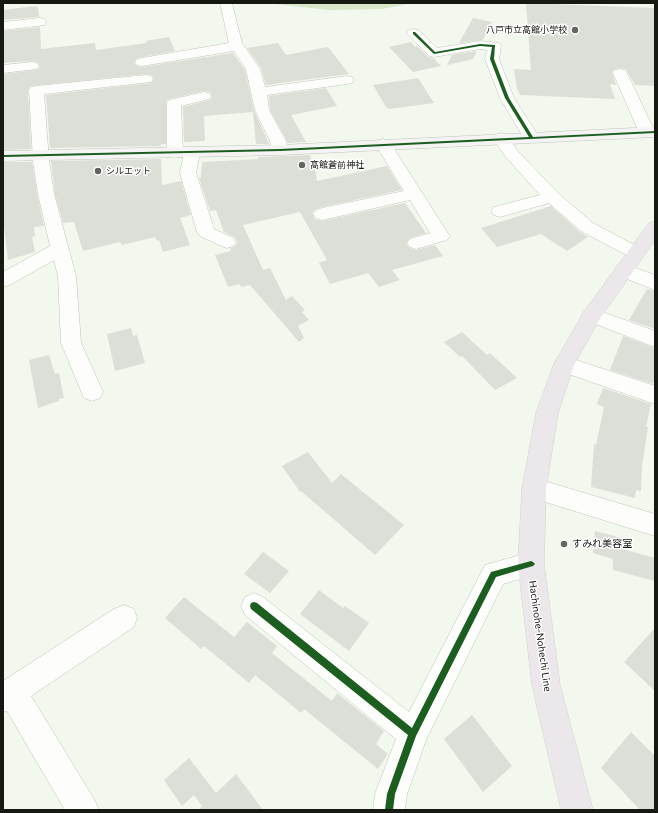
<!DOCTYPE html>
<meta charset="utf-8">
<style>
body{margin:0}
#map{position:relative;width:658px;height:813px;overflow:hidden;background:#f3f8ee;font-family:Commissioner,sans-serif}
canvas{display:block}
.frame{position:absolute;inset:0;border:4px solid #161812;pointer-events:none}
</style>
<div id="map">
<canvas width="658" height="813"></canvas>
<div class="frame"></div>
</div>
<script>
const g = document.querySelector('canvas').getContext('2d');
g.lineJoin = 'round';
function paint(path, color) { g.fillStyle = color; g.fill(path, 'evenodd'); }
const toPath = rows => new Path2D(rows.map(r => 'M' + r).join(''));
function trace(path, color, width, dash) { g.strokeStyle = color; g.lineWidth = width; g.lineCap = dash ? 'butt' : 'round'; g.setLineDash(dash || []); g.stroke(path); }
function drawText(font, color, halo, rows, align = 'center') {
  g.font = font + ' Commissioner,"Noto Sans JP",sans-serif'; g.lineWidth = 3; g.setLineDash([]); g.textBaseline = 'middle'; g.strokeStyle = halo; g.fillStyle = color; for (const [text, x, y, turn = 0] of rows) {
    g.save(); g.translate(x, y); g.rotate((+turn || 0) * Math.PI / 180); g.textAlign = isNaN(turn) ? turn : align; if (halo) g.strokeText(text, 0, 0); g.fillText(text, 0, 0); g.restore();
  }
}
const green = toPath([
 [265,3,414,3,382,9,330,10]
]);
const building = toPath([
 [526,3,655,8,655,86,635,85,626,69,620,68,615,69,612,72,616,85,610,84,615,99,520,95,517,89,514,69,531,70],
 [35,6,38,7,39,17,3,20,3,10],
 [473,18,492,22,483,40,459,43],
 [40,27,41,49,95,43,96,50,147,43,146,41,169,37,175,51,137,58,134,63,137,66,142,67,233,53,245,70,254,110,269,144,256,144,253,112,204,116,205,141,184,142,183,107,210,100,212,97,210,92,204,91,168,99,166,103,166,144,161,144,161,146,50,148,46,95,151,83,154,78,151,75,146,74,31,86,28,90,31,149,3,150,3,74,37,70,40,67,38,62,32,61,3,63,3,31],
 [411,42,415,47,417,46,428,57,433,58,441,66,413,72,389,47],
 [278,43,286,55,328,47,349,74,266,85,261,68,247,48],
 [477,51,473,59,447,65,452,55],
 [418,78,434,103,389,109,386,107,373,85],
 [326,88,337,106,291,115,306,142,288,143,270,110,269,96],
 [310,155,312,163,314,162,317,181,387,166,402,190,322,207,316,209,312,213,315,219,322,221,405,203,426,233,410,238,406,244,410,248,416,250,435,245,443,256,392,270,400,280,379,287,368,273,330,284,319,263,327,260,300,212,243,225,263,270,270,268,286,300,292,296,305,310,302,312,309,320,298,326,304,338,299,342,250,285,241,287,240,284,228,287,215,255,231,251,230,248,234,247,238,242,234,237,224,232,216,210,210,211,199,178,201,177,202,162,258,159,258,157],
 [161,159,162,185,181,181,191,215,180,218,190,245,163,252,159,240,157,241,155,237,122,245,120,242,83,251,74,222,63,223,55,194,51,161],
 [3,162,32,162,37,194,44,226,34,227,35,236,32,237,35,252,8,260,3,217],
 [551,206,580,232,588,237,567,251,541,234,497,247,481,228],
 [647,289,655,291,655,329,629,320],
 [131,328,133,336,137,335,145,363,115,371,107,334],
 [462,332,487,355,490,353,517,378,495,390,462,356,460,357,444,342],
 [623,336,655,348,655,376,653,384,610,370],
 [49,355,55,374,59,373,64,398,59,399,59,401,38,408,29,360],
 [603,388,651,404,646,427,648,427,642,466,641,491,636,490,635,498,591,487,594,444,596,445,604,407,597,404],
 [308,452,332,483,341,474,404,525,375,555,301,491,300,492,282,466],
 [595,531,626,539,626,550,655,558,655,581,613,570,613,559,593,553],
 [263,552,289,571,270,593,244,574],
 [319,590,343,608,345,606,369,623,349,651,300,614],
 [184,597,234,637,247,622,277,646,272,653,332,701,337,693,384,731,376,744,388,754,378,769,304,709,301,713,255,675,249,683,204,646,201,649,165,618],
 [655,628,655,691,624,662],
 [472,715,512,766,483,792,444,739],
 [631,732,655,756,655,810,640,810,601,768],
 [189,758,216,793,236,774,263,810,198,810,202,806,194,795,182,806,164,780]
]);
const street = toPath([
 [220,3,232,3,242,43,260,69,265,87,347,76,352,77,354,80,352,83,347,84,267,95,269,110,286,141,288,150,286,153,280,155,274,153,272,150,270,141,255,110,246,69,234,51,142,66,137,65,135,62,137,59,142,58,229,43,220,3],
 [40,18,45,19,46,22,45,25,3,30,3,22,40,18],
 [414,29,419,30,437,48,480,41,499,43,501,46,499,59,514,98,539,137,537,140,531,142,525,140,500,98,485,59,487,50,480,49,434,57,429,56,407,33,409,30,414,29],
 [32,62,37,63,39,66,37,69,3,73,3,65,32,62],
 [620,69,625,70,627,73,655,132,652,135,647,137,642,135,639,132,613,73,615,70,620,69],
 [146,75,151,76,153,79,151,82,44,94,49,161,54,194,76,276,81,343,103,392,100,398,92,401,84,398,61,343,58,276,54,260,10,285,3,287,3,272,50,246,38,194,33,161,29,90,31,87,36,86,146,75],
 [204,92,209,93,211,96,209,99,181,106,183,153,181,156,175,158,169,156,167,153,167,103,169,100,204,92],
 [501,133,507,135,517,150,558,193,593,223,642,249,645,253,642,257,636,259,630,257,581,231,549,203,500,217,494,215,491,211,494,207,540,195,505,156,493,138,495,135,501,133],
 [383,139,389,141,447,232,450,236,447,240,416,249,410,247,407,243,410,239,430,233,410,200,322,220,316,218,313,214,316,210,322,208,404,191,375,144,377,141,383,139],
 [192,148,198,150,200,153,196,173,214,229,233,238,236,242,233,246,227,248,221,246,200,236,197,232,180,173,184,153,186,150,192,148],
 [624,264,655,275,655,290,617,275,615,270,617,265,624,264],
 [592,308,655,331,655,347,585,320,582,315,585,310,592,308],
 [564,356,655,386,655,404,557,370,554,364,557,358,564,356],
 [534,478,655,514,655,536,526,496,522,489,526,482,534,478],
 [531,552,540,555,544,564,540,573,503,584,426,740,407,794,405,810,373,810,375,794,396,739,245,615,241,606,245,597,254,593,263,597,409,712,485,565,531,552],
 [124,605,134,609,137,618,134,627,31,696,94,799,99,810,65,810,7,711,3,712,3,681,114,609,124,605]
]);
const secondary = toPath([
 [655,127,655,137,280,155,3,161,3,151,280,145,655,127]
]);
const primary = toPath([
 [655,221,655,240,599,320,574,365,558,413,546,489,544,564,560,685,593,810,561,810,532,685,518,564,522,489,536,413,554,364,585,310,649,223,655,221]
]);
const cycleway = toPath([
 [413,32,415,32,435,52,480,44,495,45,494,59,509,98,533,137,655,131,655,133,280,151,3,157,3,155,280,149,529,137,505,98,490,59,492,47,480,46,434,54,413,34,413,32],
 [531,561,533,562,535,564,533,566,496,577,416,736,395,794,393,810,385,810,387,794,408,735,251,609,250,606,251,603,254,602,257,603,412,728,491,572,531,561]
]);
const markers = [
 [575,30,4,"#63665f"],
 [302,165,4,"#63665f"],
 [98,171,4,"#63665f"],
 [564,544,4,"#63665f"]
];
const farPoinames = [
 ["八戸市立高館小学校",567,30,"right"],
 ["髙館蒼前神社",310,165],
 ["シルエット",106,171]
];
const poiNames = [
 ["すみれ美容室",572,544]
];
const streetNames = [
 ["Hachinohe-Nohechi Line",540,636,82]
];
paint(green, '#d9e8c9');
paint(building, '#dbdfd7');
trace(street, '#bfc3bb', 1);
trace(secondary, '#bfc3bb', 1);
trace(primary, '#d1d3ce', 1);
paint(street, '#fdfefc');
paint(secondary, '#f5f3f3');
paint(primary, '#ebe7ea');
paint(cycleway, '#1b5e20');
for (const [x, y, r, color] of markers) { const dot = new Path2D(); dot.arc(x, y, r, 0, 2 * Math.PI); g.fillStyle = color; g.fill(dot); trace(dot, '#fff', 1.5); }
drawText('9px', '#161812', '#fff', farPoinames, 'left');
drawText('10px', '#161812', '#fff', poiNames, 'left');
drawText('10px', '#161812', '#fff', streetNames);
</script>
